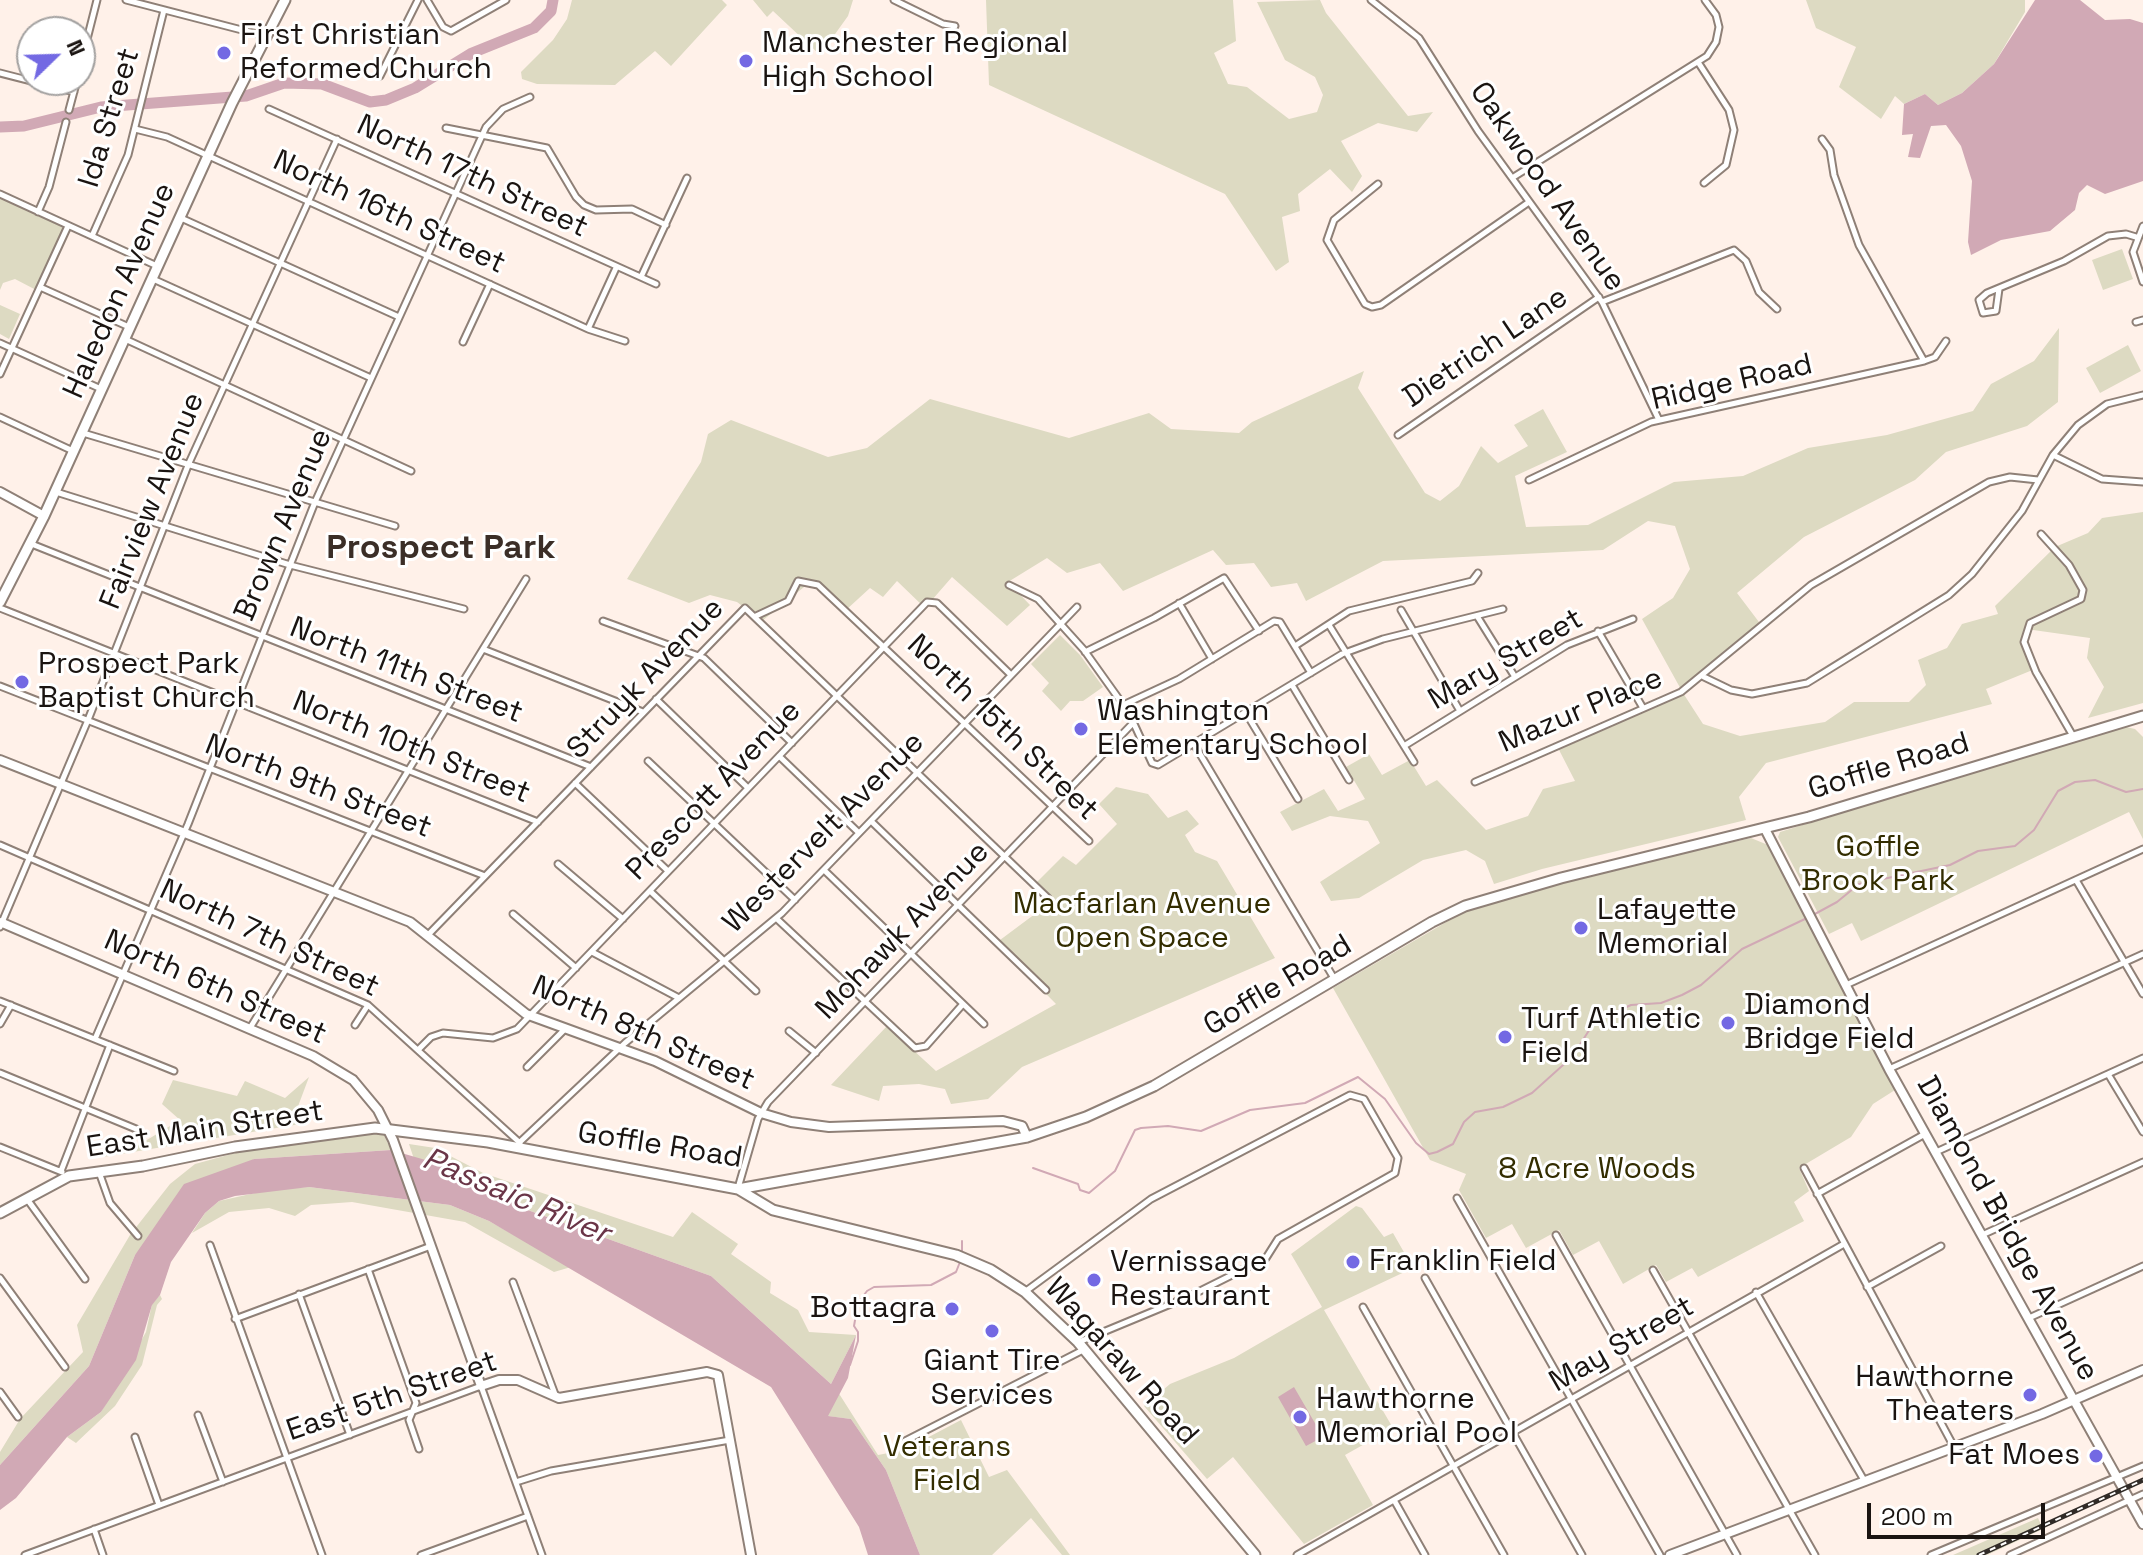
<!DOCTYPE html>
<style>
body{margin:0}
#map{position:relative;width:2143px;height:1555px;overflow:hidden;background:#fff1e9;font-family:"Space Grotesk",sans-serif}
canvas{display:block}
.north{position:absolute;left:16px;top:16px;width:80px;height:80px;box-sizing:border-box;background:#fff;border:2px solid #a3a1a0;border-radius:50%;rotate:67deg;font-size:22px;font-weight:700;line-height:32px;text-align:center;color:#1a1411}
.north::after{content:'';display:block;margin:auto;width:28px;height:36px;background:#7369e3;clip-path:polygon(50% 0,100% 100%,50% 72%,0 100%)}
.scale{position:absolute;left:1867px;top:1503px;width:178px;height:36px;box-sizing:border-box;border:4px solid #1a1411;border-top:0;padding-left:10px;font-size:24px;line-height:28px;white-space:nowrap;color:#1a1411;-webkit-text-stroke:6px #fff;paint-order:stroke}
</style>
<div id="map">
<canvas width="2143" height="1555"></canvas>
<div class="north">N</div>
<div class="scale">200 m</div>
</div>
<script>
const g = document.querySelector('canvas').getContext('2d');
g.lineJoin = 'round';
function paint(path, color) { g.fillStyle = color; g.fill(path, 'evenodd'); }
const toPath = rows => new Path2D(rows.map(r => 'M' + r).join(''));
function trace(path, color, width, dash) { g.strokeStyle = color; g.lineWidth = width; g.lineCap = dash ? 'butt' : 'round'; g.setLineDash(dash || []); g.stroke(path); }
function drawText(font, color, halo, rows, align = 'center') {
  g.font = font + ' "Space Grotesk",sans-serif'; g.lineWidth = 6; g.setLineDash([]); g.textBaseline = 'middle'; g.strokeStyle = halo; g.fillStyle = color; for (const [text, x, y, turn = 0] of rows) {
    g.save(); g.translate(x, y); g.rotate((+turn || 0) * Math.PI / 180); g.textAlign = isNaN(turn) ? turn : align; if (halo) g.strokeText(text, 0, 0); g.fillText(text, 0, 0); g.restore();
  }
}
const green = toPath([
 [572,0,722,0,727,5,671,66,655,51,615,85,537,84,522,79,521,72,553,40,567,19],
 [753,0,853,0,848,16,820,55,773,11,767,17],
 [986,0,1233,0,1236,41,1214,53,1228,84,1247,87,1289,119,1317,112,1323,95,1315,77,1285,60,1257,2,1320,0,1326,13,1408,116,1433,112,1417,132,1378,123,1341,141,1362,176,1352,192,1330,169,1298,194,1300,211,1282,217,1289,262,1276,271,1225,194,989,85],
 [1806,0,2025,0,2025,12,1994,64,1962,93,1938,105,1925,94,1904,104,1895,96,1881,119,1839,87,1856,47,1816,28],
 [0,194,69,226,38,291,15,279,3,283,0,290],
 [2122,249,2133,279,2103,290,2092,260],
 [0,305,20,314,9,339,0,334],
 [2059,328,2058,402,2027,426,1946,452,1915,480,1804,537,1737,593,1762,626,1683,693,1703,724,1740,736,1825,722,1854,702,1909,702,1926,685,1918,660,1947,648,1962,624,1998,614,1995,606,2055,547,2088,533,2102,518,2143,512,2143,703,2088,718,2104,687,2087,658,2090,638,2026,629,2035,669,1986,689,1992,704,1766,763,1739,797,1746,820,1542,869,1494,884,1485,861,1466,850,1423,860,1359,898,1331,901,1320,882,1380,843,1368,821,1330,816,1292,831,1280,812,1324,789,1338,811,1365,799,1346,767,1369,754,1382,775,1410,760,1426,786,1437,780,1486,830,1528,816,1543,789,1575,781,1557,746,1683,693,1642,619,1673,598,1690,569,1675,526,1648,521,1603,550,1383,561,1306,601,1297,583,1271,587,1254,563,1226,565,1213,550,1123,591,1100,563,1067,573,1047,558,1008,582,1030,605,1007,626,952,577,925,608,897,581,883,597,870,588,846,610,809,583,762,621,737,602,710,595,689,603,627,579,701,462,708,434,731,420,828,457,867,448,930,399,1069,438,1149,413,1171,429,1239,433,1252,422,1364,371,1358,388,1425,493,1440,501,1459,486,1481,446,1498,463,1528,446,1514,425,1543,409,1567,452,1515,476,1526,527,1588,525,1674,482,1743,476,1808,448,1887,435,1973,411,1991,384,2034,361],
 [2128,345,2141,371,2100,393,2086,368],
 [1060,635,1080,655,1103,687,1083,701,1070,701,1061,711,1042,691,1049,683,1031,664],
 [2126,727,2135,729,2143,737,2143,839,2129,812,1861,941,1852,923,1829,934,1778,837,1780,832,2055,746],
 [1116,787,1148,794,1168,818,1187,810,1199,824,1185,835,1195,852,1217,861,1275,958,1022,1067,988,1099,951,1104,945,1089,919,1084,883,1086,879,1101,831,1085,887,1026,936,1071,1056,1004,996,943,1051,902,1034,885,1063,856,1076,865,1117,824,1099,804],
 [1751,838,1768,845,1895,1090,1873,1104,1851,1137,1799,1168,1809,1191,1794,1202,1804,1221,1698,1277,1692,1268,1666,1282,1656,1265,1623,1284,1599,1241,1573,1255,1559,1230,1526,1248,1512,1224,1486,1238,1459,1190,1466,1174,1430,1160,1333,988,1467,910,1566,880],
 [309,1077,294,1117,300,1124,103,1157,106,1149,127,1152,180,1120,162,1104,173,1080,237,1096,245,1081,285,1098],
 [383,1133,391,1150,254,1159,135,1255,89,1366,0,1465,0,1452,20,1419,83,1352,77,1325,130,1235,170,1184,195,1164,250,1149],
 [409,1144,435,1148,483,1173,673,1237,692,1212,738,1244,731,1254,771,1282,770,1293,798,1310,809,1332,856,1335,831,1384,711,1276,522,1208,453,1168,414,1159],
 [309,1187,450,1205,489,1221,571,1267,554,1272,465,1222,352,1202,311,1205,295,1216,269,1208,229,1212,192,1233,205,1213,219,1201,273,1189],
 [1356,1206,1362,1208,1384,1237,1393,1233,1413,1268,1324,1310,1393,1428,1345,1455,1373,1505,1304,1544,1233,1457,1207,1479,1144,1406,1170,1384,1234,1358,1322,1307,1291,1254],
 [160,1295,162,1299,157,1305,142,1365,115,1406,76,1443,67,1437,101,1412,146,1332,152,1304],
 [838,1392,878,1455,904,1450,961,1420,989,1477,1007,1470,1070,1555,1062,1555,1031,1518,992,1555,920,1555,886,1470,851,1419,827,1416],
 [2038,1518,2043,1529,1987,1555,1953,1555]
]);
const water = toPath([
 [2035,0,2080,0,2105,20,2130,19,2143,23,2143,181,2105,194,2087,185,2079,193,2075,210,2050,231,2001,240,1971,255,1968,242,1972,181,1961,146,1946,125,1931,126,1920,158,1908,157,1913,134,1902,135,1904,104,1925,94,1938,105,1962,93,1994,64],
 [391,1150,453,1168,522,1208,711,1276,831,1384,856,1335,848,1378,828,1416,851,1419,886,1470,920,1555,868,1555,859,1527,771,1387,489,1221,450,1205,309,1187,235,1196,219,1201,205,1213,171,1262,160,1295,152,1305,136,1360,101,1412,67,1437,16,1498,0,1510,0,1465,89,1366,135,1255,184,1184,254,1159],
 [1294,1387,1323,1437,1306,1446,1278,1397]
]);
const stream = toPath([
 [1813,915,1837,902,1859,884,1950,865,1978,851,2015,846,2034,830,2058,791,2075,782,2095,780,2126,792,2143,789],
 [1033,1168,1078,1184,1080,1190,1089,1193,1115,1171,1135,1130,1141,1128,1168,1126,1201,1131,1250,1110,1305,1103,1358,1077,1385,1099,1416,1143,1429,1154,1437,1152,1453,1144,1464,1122,1475,1112,1503,1107,1532,1093,1572,1057,1595,1021,1631,1005,1661,1003,1682,995,1701,985,1742,949,1807,918],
 [962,1252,962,1241],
 [850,1365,858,1341,858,1332,854,1326,858,1303,867,1291,874,1287,931,1285,956,1272,960,1262]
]);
const river = toPath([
 [0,127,24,126,101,107,246,96,284,83,322,84,370,102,386,100,415,88,472,53,534,28,551,11,553,0]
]);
const street = toPath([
 [126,0,265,36],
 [427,0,443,27,451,31,506,0],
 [894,0,943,24,955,26],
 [1371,0,1419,38,1478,131,1602,302,1659,420],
 [1698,62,1729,110,1734,130,1726,165,1704,183],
 [80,67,97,0],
 [0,73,74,92],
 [380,76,418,0],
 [269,109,656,284],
 [69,110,77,80],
 [446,128,547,148,576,197,584,205,596,210,632,209,666,225],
 [135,129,167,137,588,329,625,341],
 [1822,139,1830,150,1834,175,1859,245,1924,361],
 [1512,178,1707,56,1716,42,1719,27,1716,15,1705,0],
 [1378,184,1334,220,1327,240,1365,304,1372,307,1381,305,1529,202],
 [0,194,157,266],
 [38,212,49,187,66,122],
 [181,218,399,317],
 [2143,226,2133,252,2143,282],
 [92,236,128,155,164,10],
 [641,277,687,178],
 [153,279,371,378],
 [40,287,129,327],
 [1999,289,1996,311,1983,313,1979,300,1987,293,2064,261,2108,236,2126,234,2136,237],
 [1602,302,1734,250,1746,261,1759,292,1777,309],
 [2136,322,2143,320],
 [588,329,616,268],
 [125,339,411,471],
 [463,342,490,284],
 [0,343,101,389],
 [0,374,68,226],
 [0,417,73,451],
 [83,433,395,526],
 [1398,435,1599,297],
 [2053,455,2102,479,2143,482],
 [1529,480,1651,422,1924,361,1935,357,1946,341],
 [56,492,290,565,464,609],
 [2041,534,2069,565,2083,590,2081,599,2030,623,2024,642,2036,672,2073,736],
 [29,543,591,767],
 [1009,585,1038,599,1084,650,1129,713,1152,763,1158,765,1342,654,1383,639,1503,609],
 [1179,603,1212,659],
 [0,608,538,822],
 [1401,610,1460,711],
 [756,616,788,601,798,581,818,585,1089,841],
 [1477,616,1515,677],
 [603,621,704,658,792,743],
 [1329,625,1414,762],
 [1598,631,1643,708],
 [1295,646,1349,611,1472,581,1478,573],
 [483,649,643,712],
 [1085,652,1154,618,1224,578,1259,631],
 [1704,677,1731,690,1752,694,1807,683,1949,595,1972,574,2022,511,2053,455,2078,425,2107,404,2143,395],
 [1292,685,1349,780],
 [0,686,485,876],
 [656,699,748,788],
 [1123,705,1179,679,1274,621,1280,622,1311,673],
 [1246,713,1298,799],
 [1194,744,1335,980],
 [1404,746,1567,645,1633,619],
 [779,756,859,833],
 [648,761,795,900],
 [1475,782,1681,692,1811,585,1989,482,2010,477,2038,480],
 [575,783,668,871],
 [871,821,1046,990],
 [0,845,368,1005,520,1143],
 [558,864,623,919],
 [824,870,984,1024],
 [2076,880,2143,994],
 [650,891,756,991],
 [513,914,576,968],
 [777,919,915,1048,926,1046,963,1004],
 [0,927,88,720,189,463,337,139],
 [428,935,745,608,1048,898],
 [592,952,679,998],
 [1846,985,2143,849],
 [0,1001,174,1071],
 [0,1024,11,1005],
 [355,1025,368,1005],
 [250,1028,526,579],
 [789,1031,816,1053],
 [95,1039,188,824,315,502,486,127,503,109,530,97],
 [419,1049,431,1037,443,1033,493,1038,517,1029,927,602,937,603,1011,675],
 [527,1067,565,1029],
 [1889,1069,2143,954],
 [0,1073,136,1129],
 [2108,1074,2143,1132],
 [520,1142,625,1043,782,913,1077,607],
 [0,1147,62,1172],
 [1936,1152,2143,1058],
 [1804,1168,1954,1447],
 [61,1171,110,1045],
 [99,1172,110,1203,138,1236],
 [738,1188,758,1119,768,1102,1133,723],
 [1817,1194,1925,1134],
 [1457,1198,1660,1555],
 [27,1199,85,1279],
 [1556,1235,1737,1555],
 [1982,1235,2143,1162],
 [210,1245,322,1555],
 [368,1269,416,1403,409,1420,419,1449],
 [1653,1270,1815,1555],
 [0,1278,65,1367],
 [1425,1278,1582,1555],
 [513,1282,556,1397],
 [1867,1287,1941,1246],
 [1026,1291,1151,1199,1350,1095,1364,1099,1398,1158,1395,1173,1278,1239,1266,1258,1190,1296,1079,1342],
 [1756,1292,1865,1482],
 [299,1294,350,1435],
 [1363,1307,1504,1555],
 [2029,1318,2143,1266],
 [235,1319,431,1246],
 [0,1392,18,1417],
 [198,1415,223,1482],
 [135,1437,159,1505],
 [905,1441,1083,1350],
 [516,1482,551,1471,730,1440],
 [1394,1500,1425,1555],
 [94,1529,103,1555],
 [25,1555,481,1386,542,1555],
 [421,1555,528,1516],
 [1297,1555,1844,1244],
 [1931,1555,2143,1466],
 [2010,1555,2143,1494]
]);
const secondary = toPath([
 [0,492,44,516],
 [0,760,410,922,526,1014,655,1061,761,1113,791,1122,829,1127,1003,1121,1022,1126,1027,1137],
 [1765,829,1889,1069,2143,1524],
 [0,922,313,1056,353,1080,378,1110,393,1140,481,1386,499,1380,518,1380,559,1398,707,1372,718,1375,751,1555],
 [1670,1555,2042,1414,2143,1370]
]);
const primary = toPath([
 [0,602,44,516,232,103,285,0],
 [738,1189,773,1210,956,1255,991,1270,1025,1292,1078,1342,1255,1555],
 [0,1213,69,1176,143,1166,235,1147,375,1128,488,1142,738,1189,1027,1137,1086,1117,1154,1086,1432,922,1465,906,1561,878,1809,817,2143,716]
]);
const rail = toPath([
 [1979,1555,2143,1480]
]);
const markers = [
 [224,53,8,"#7369e3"],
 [746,61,8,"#7369e3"],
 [22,682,8,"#7369e3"],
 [1081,729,8,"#7369e3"],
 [1581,928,8,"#7369e3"],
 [1728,1023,8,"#7369e3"],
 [1505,1037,8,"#7369e3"],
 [1353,1262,8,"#7369e3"],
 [1094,1280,8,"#7369e3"],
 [952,1309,8,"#7369e3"],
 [992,1331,8,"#7369e3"],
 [2030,1395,8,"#7369e3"],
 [1300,1417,8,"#7369e3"],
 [2096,1456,8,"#7369e3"]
];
const poiNames = [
 ["First Christian",240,36],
 ["Reformed Church",240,70],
 ["Manchester Regional",762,44],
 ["High School",762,78],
 ["Prospect Park",38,665],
 ["Baptist Church",38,699],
 ["Washington",1097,712],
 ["Elementary School",1097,746],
 ["Lafayette",1597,911],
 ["Memorial",1597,945],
 ["Diamond",1744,1006],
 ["Bridge Field",1744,1040],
 ["Turf Athletic",1521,1020],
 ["Field",1521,1054],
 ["Franklin Field",1369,1262],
 ["Vernissage",1110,1263],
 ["Restaurant",1110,1297],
 ["Bottagra",936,1309,"right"],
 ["Giant Tire",992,1362,"center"],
 ["Services",992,1396,"center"],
 ["Hawthorne",2014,1378,"right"],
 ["Theaters",2014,1412,"right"],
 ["Hawthorne",1316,1400],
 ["Memorial Pool",1316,1434],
 ["Fat Moes",2080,1456,"right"]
];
const streetNames = [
 ["Ida Street",110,118,-73],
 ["North 17th Street",472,177,25],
 ["Oakwood Avenue",1547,187,55],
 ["North 16th Street",389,213,25],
 ["Haledon Avenue",120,291,-66],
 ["Dietrich Lane",1486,348,-34],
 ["Ridge Road",1732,383,-13],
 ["Fairview Avenue",153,501,-68],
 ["Brown Avenue",284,525,-67],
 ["Mary Street",1506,660,-30],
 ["North 11th Street",406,671,21],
 ["Struyk Avenue",646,679,-46],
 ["Mazur Place",1581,711,-23],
 ["North 15th Street",1002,728,44],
 ["North 10th Street",411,748,22],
 ["Goffle Road",1889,767,-17],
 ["North 9th Street",318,787,21],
 ["Prescott Avenue",714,791,-46],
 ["Westervelt Avenue",824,833,-45],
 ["Mohawk Avenue",903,931,-46],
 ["North 7th Street",269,939,25],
 ["Goffle Road",1278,986,-31],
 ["North 6th Street",215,988,24],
 ["North 8th Street",643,1034,24],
 ["East Main Street",205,1130,-9],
 ["Goffle Road",660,1146,9],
 ["Diamond Bridge Avenue",2007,1229,61],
 ["May Street",1622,1345,-30],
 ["Wagaraw Road",1121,1362,48],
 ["East 5th Street",392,1397,-19]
];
const parkNames = [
 ["Goffle",1878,848],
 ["Brook Park",1878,882],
 ["Macfarlan Avenue",1142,905],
 ["Open Space",1142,939],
 ["8 Acre Woods",1597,1170],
 ["Veterans",947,1448],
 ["Field",947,1482]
];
const waterNames = [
 ["Passaic River",516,1197,23]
];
const quarterNames = [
 ["Prospect Park",441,549]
];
paint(green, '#dddac2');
paint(water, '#d1a9b5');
trace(stream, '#d1a9b5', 2);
trace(river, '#d1a9b5', 11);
trace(street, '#8f8077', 9);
trace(secondary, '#8f8077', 12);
trace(primary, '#8f8077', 13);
trace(street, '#fff', 5);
trace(secondary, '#fff', 8);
trace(primary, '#fff', 9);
trace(rail, '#312b27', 5);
trace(rail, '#fff', 2, [6]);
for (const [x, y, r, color] of markers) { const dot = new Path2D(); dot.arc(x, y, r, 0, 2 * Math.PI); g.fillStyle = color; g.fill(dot); trace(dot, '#fff', 3); }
drawText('30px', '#1a1411', '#fff', poiNames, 'left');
drawText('30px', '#1a1411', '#fff', streetNames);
drawText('30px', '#332d00', '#fff', parkNames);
drawText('italic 32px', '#6a3547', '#fff', waterNames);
drawText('bold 34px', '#3b2e27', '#fff', quarterNames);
</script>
